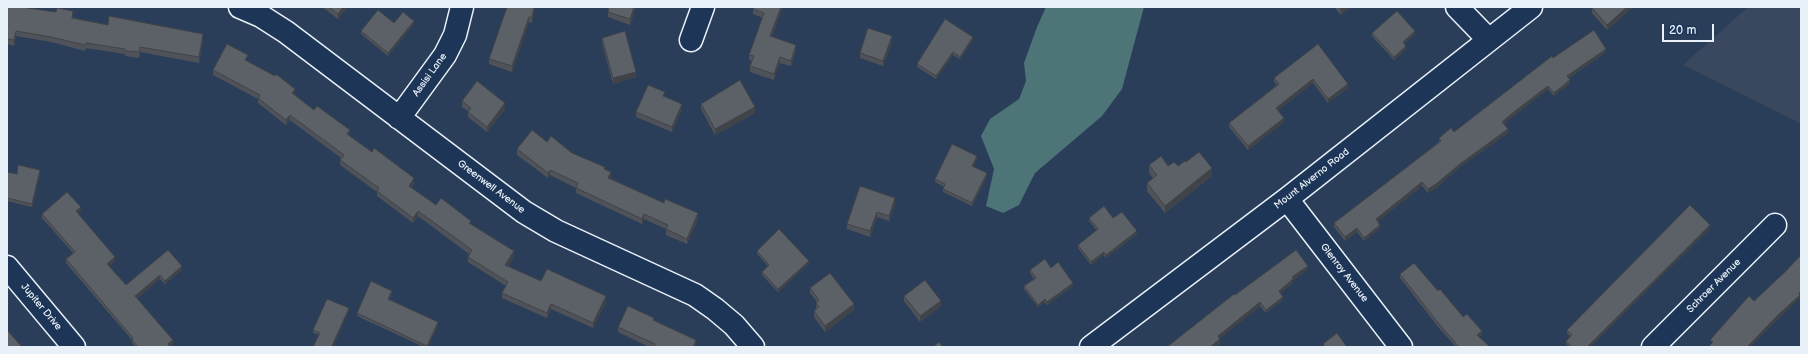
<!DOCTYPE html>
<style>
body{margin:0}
#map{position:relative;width:1808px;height:354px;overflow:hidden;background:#2a3e5a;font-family:"Balsamiq Sans",sans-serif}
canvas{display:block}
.frame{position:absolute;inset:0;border:8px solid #e8f1f8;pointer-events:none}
.scale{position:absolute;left:1662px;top:24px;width:52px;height:18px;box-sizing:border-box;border:2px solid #e8f1f8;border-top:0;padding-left:5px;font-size:12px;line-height:14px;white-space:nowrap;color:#e8f1f8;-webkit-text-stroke:3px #1d3557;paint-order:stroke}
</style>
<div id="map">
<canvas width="1808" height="354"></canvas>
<div class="frame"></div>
<div class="scale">20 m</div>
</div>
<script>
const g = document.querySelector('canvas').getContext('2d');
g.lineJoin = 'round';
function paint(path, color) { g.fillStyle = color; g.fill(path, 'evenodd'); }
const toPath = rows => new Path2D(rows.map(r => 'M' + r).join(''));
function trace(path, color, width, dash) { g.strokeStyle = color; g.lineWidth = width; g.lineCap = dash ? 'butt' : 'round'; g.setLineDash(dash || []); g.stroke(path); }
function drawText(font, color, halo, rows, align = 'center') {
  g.font = font + ' "Balsamiq Sans",sans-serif'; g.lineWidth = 3; g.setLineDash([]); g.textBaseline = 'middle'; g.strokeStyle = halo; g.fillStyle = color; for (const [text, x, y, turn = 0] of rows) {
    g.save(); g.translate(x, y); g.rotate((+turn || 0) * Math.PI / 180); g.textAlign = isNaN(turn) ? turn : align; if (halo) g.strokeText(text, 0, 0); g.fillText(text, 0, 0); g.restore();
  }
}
const built = toPath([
 [1748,7,1801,7,1801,124,1683,65]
]);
const green = toPath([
 [1046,7,1144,7,1122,89,1102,116,1035,173,1019,205,1003,213,986,206,994,169,981,136,990,119,1019,99,1026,81,1024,63,1037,27]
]);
const minor = toPath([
 [240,7,261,16,286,32,524,212,556,231,695,295,715,309,734,325,753,347],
 [1457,7,1488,39],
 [691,40,703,7],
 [399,118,445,55,455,35,462,7],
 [1287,199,1401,347],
 [7,267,74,347],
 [1091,347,1287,199,1531,7],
 [1653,347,1775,225]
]);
const wall = toPath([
 [7,7,29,7,28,8,108,25,203,39,199,63,140,52,139,58,125,56,125,54,86,48,85,51,51,42,16,36,14,46,7,44],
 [322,7,348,7,338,19],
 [535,7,532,23,529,22,512,72,489,64,489,59],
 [609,7,636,7,630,25,608,17,608,12],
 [783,7,772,37,796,51,791,66,780,63,774,80,750,72,750,66,752,61,749,60,749,55,763,18,753,14,753,9],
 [1334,7,1350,7,1341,15],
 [1633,7,1607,30,1592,13,1592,8],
 [414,24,388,56,361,34,361,31],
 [1372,33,1415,34,1404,44,1406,49,1394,60,1372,36],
 [602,38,636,77,613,84,602,43],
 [973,40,960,59,953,55,936,79,917,67,917,64],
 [892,42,883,66,860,58,860,53],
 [1318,44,1348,88,1328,103,1313,83,1278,110,1284,122,1248,150,1229,127,1229,123,1277,85,1274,82,1274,78],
 [1606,52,1569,78,1570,83,1554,96,1548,89,1515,115,1504,124,1508,133,1460,167,1436,188,1428,193,1422,186,1378,221,1380,228,1364,241,1357,232,1345,241,1334,227,1334,223,1439,142,1439,138,1454,132,1553,58],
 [248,61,295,94,294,94,314,110,350,136,414,183,411,188,436,205,471,224,514,256,508,266,541,281,606,302,593,328,551,309,547,318,502,298,502,293,506,286,468,262,468,257,469,254,418,216,413,223,377,196,377,192,340,165,340,160,341,158,290,120,286,125,258,103,258,99,213,75,213,70],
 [665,96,682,109,672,132,636,117,636,112],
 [462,101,505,109,487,132,468,117,468,111,462,107],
 [701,104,755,113,715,135,701,109],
 [547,142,572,153,605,169,611,177,610,178,698,219,687,244,666,235,666,229,644,219,642,224,576,193,576,188,550,175,548,178,517,155,517,149],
 [977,159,973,167,987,176,972,206,943,192,943,189,944,187,935,182,935,179],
 [1186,162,1212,176,1165,213,1147,191,1147,183,1153,178,1149,173,1149,165,1178,166],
 [7,172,17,174,40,173,32,207,7,201],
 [895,203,889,221,877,217,870,237,847,229,847,224],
 [81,211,78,213,115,261,109,266,126,285,168,250,182,270,165,284,160,279,137,298,173,344,170,347,135,347,132,343,132,340,66,263,66,259,73,253,42,218,42,214],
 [1089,218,1113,218,1137,234,1106,258,1104,255,1091,265,1078,248,1078,245,1097,231,1089,221],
 [1710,228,1590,347,1569,347,1566,344,1566,341,1570,336,1567,333,1567,330],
 [757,251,809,263,778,292,762,275,762,272,768,266,757,254],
 [1051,268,1073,286,1047,305,1045,302,1038,307,1024,289,1024,286,1034,279,1030,273,1030,270],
 [1308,269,1293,280,1293,283,1280,293,1283,300,1266,313,1260,306,1220,338,1220,343,1215,347,1167,347,1235,295],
 [1400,274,1438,291,1482,335,1479,337,1490,347,1456,347,1439,328,1400,278],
 [810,288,854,310,825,332,814,317,814,311,816,309,816,303,817,302,810,293],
 [392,293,389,300,438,325,428,347,424,347,357,316,357,313],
 [904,296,941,306,920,322,904,301],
 [349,311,313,347,319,335,313,333,313,330],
 [654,321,696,345,695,347,649,347,618,332,618,327]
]);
const shadedWall = toPath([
 [343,7,348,7,338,19,338,14],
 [534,7,535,7,532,23,532,17],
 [634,7,636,7,630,25,630,19],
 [781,7,783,7,770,42,770,36],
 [1344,7,1350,7,1341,15,1341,9],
 [1627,7,1633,7,1607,30,1607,25],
 [529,17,529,22,512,72,512,66],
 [414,21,414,24,388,56,388,53],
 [16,31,16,36,14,46,14,40],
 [1415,31,1415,34,1403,45,1403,42],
 [203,34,203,39,199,63,199,57],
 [892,36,892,42,883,66,883,61],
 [973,37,973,40,960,59,960,57],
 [796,45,796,51,791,66,791,61],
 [1406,46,1406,49,1394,60,1394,57],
 [1606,49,1606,52,1567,79,1567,76],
 [953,52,953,55,936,79,936,76],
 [780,57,780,63,774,80,774,74],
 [636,72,636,77,613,84,613,78],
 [1313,79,1313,83,1276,112,1276,108],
 [1570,80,1570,83,1554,96,1554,93],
 [1348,84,1348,88,1328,103,1328,99],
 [1548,86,1548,89,1515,115,1502,126,1502,122,1515,111],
 [295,89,295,94,292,98,292,93],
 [505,103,505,109,487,132,487,127],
 [682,104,682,109,672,132,672,127],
 [755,107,755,113,715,135,715,129],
 [290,115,290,120,286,125,286,120],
 [1284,118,1284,122,1248,150,1248,146],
 [1508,129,1508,133,1460,167,1436,188,1428,193,1428,189,1460,164],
 [350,130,350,136,347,139,347,134],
 [977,156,977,159,972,169,972,166],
 [1212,168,1212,176,1165,213,1165,206],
 [40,170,40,173,32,207,32,204],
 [550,170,550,175,548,178,548,173],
 [611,172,611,177,608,183,608,178],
 [987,173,987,176,972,206,972,203],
 [414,178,414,183,409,191,409,186],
 [1422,182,1422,186,1376,223,1376,219],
 [895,198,895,203,889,221,889,216],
 [81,207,81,211,76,215,76,211],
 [418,211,418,216,413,223,413,218],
 [877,212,877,217,870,237,870,231],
 [698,213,698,219,687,244,687,239],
 [644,214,644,219,642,224,642,219],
 [1380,225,1380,228,1364,241,1364,238],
 [1710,225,1710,228,1590,347,1587,347],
 [1357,228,1357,232,1345,241,1345,237],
 [1137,231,1137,234,1106,258,1106,255],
 [514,251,514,256,505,270,505,265],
 [1104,252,1104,255,1091,265,1091,262],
 [115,257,115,261,107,268,107,264],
 [809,261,809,263,778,292,778,289],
 [182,266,182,270,165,284,165,281],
 [1308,266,1308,269,1293,280,1293,283,1279,294,1279,291,1292,277],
 [160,275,160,279,135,300,135,296],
 [1073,283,1073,286,1047,305,1047,302],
 [392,291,392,293,388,302,388,299],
 [1801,291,1800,298,1778,319,1750,347,1747,347],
 [606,296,606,302,593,328,593,323],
 [1283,297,1283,300,1266,313,1266,310],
 [1045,299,1045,302,1038,307,1038,305],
 [941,301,941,306,920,322,920,316],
 [1260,302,1260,306,1218,340,1218,336],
 [551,304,551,309,547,318,547,313],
 [854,304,854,310,825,332,825,326],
 [349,308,349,311,333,347,332,346],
 [438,322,438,325,428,347,427,347,427,346],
 [1482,331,1482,335,1477,339,1477,335],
 [1220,339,1220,343,1215,347,1210,347],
 [173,340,173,344,169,347,168,344],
 [696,340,696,345,695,347,693,347]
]);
const building = toPath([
 [7,7,28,7,27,8,56,12,57,8,73,11,72,18,108,25,109,16,203,34,199,57,140,47,139,52,125,51,125,49,86,43,85,45,51,37,16,31,14,40,7,39,7,7],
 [329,7,343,7,338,14,329,7],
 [507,7,534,7,532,17,529,17,512,66,489,59,507,7],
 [609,7,634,7,630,19,608,12,609,7],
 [754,7,781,7,770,36,796,45,791,61,780,57,774,74,750,66,754,56,749,55,764,13,753,9,754,7],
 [1339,7,1344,7,1341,9,1339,7],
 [1592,7,1627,7,1607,25,1592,8,1592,7],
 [378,10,394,23,403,12,414,21,388,53,361,31,378,10],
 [1397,11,1415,31,1403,42,1406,46,1394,57,1372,33,1397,11],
 [945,19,973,37,960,57,953,52,936,76,917,64,945,19],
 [868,28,892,36,883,61,860,53,868,28],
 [1594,30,1606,49,1567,76,1570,80,1554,93,1548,86,1515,111,1502,122,1508,129,1460,164,1436,184,1428,189,1422,182,1376,219,1380,225,1364,238,1357,228,1345,237,1334,223,1432,148,1441,141,1439,138,1451,128,1454,132,1552,56,1553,58,1594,30],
 [625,31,636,72,613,78,602,38,625,31],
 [227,44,248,55,245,60,275,76,276,74,295,89,292,93,314,110,317,106,350,130,347,134,372,152,374,148,414,178,409,186,436,205,441,198,471,221,469,223,514,251,505,265,541,281,547,269,606,296,593,323,551,304,547,313,502,293,508,282,468,257,472,250,418,211,413,218,377,191,379,188,340,160,344,155,290,115,286,120,258,98,260,95,213,70,227,44],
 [1318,44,1348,84,1328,99,1313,79,1276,108,1284,118,1248,146,1229,123,1279,84,1274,78,1318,44],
 [740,80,755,107,715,129,701,104,740,80],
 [477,81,505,103,487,127,468,112,471,108,462,101,477,81],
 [648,85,665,92,663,96,682,104,672,127,636,112,648,85],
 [532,130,547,142,551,136,572,153,605,167,604,169,611,172,608,178,664,203,665,199,698,213,687,239,666,229,668,225,644,214,642,219,576,188,578,183,550,170,548,173,517,149,532,130],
 [952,144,977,156,972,166,987,173,972,203,943,189,945,184,935,179,952,144],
 [1199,152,1212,168,1165,206,1147,183,1157,175,1149,165,1161,156,1168,166,1174,162,1178,166,1185,161,1186,162,1199,152],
 [18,165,40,170,32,204,7,198,7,172,17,174,18,165],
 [860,186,895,198,889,216,877,212,870,231,847,224,860,186],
 [67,192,81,207,76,211,115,257,107,264,126,285,168,250,182,266,165,281,160,275,135,296,173,340,168,344,170,347,138,347,132,340,133,338,66,259,75,252,42,214,67,192],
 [1690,205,1710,225,1587,347,1572,347,1566,341,1572,335,1567,330,1690,205],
 [1104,206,1113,218,1122,212,1137,231,1106,255,1104,252,1091,262,1078,245,1098,229,1089,218,1104,206],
 [779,229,809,261,778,289,762,272,769,265,757,251,779,229],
 [1296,250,1308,266,1292,277,1293,279,1279,291,1283,297,1266,310,1260,302,1218,336,1220,339,1210,347,1167,347,1234,294,1235,295,1296,250],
 [1801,255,1801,291,1799,293,1800,295,1778,315,1747,347,1708,347,1713,342,1710,340,1749,296,1754,301,1786,271,1801,255],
 [1045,259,1051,268,1058,262,1073,283,1047,302,1045,299,1038,305,1024,286,1036,278,1030,270,1045,259],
 [1414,263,1438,291,1440,289,1463,317,1467,314,1482,331,1477,335,1490,347,1459,347,1439,324,1400,274,1414,263],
 [830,273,854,304,825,326,814,311,819,307,816,303,819,300,810,288,830,273],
 [925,280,941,301,920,316,904,296,925,280],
 [371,281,392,291,388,299,438,322,427,346,357,313,371,281],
 [327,299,349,308,332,346,335,347,313,347,320,333,313,330,327,299],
 [628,306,654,318,653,320,696,340,693,347,655,347,654,346,655,344,618,327,628,306],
 [7,330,22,347,7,347,7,330],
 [1337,333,1347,347,1325,347,1323,344,1337,333],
 [939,342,943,347,933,347,939,342]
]);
const streetNames = [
 ["Assisi Lane",430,75,-54],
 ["Mount Alverno Road",1312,179,-38],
 ["Greenwell Avenue",491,187,37],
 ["Glenroy Avenue",1344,273,52],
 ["Schroer Avenue",1714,286,-45],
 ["Jupiter Drive",41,307,50]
];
paint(built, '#39485e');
paint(green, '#4d7476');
trace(minor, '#e8f1f8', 25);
trace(minor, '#1d3557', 22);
paint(wall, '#4f5359');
paint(shadedWall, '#404448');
paint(building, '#5c6167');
trace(building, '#404448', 1);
drawText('10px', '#e8f1f8', '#1d3557', streetNames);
</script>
